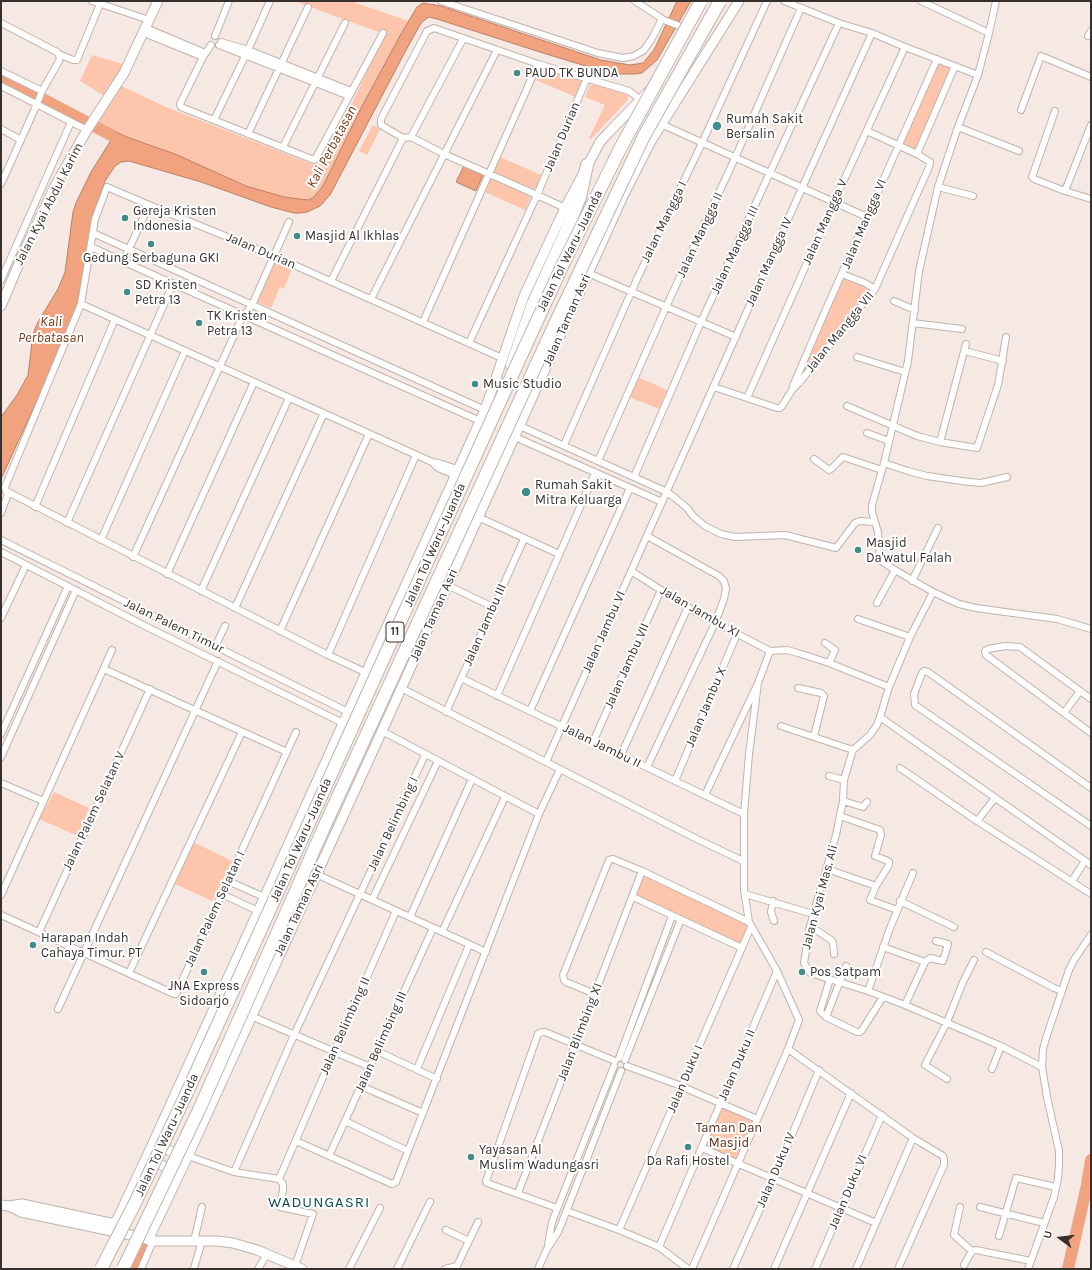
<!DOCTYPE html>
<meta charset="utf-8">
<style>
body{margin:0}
#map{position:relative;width:1092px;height:1270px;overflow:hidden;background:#f6e9e3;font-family:Karla,sans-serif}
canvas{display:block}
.frame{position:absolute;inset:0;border:2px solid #36312f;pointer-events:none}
.north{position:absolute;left:1040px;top:1218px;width:40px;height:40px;-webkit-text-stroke:3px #fff;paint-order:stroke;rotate:285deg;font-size:11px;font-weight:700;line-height:16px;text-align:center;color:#36312f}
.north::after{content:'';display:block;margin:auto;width:14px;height:18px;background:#36312f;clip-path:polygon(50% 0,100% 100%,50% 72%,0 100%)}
</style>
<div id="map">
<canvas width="1092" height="1270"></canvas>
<div class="frame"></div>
<div class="north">U</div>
</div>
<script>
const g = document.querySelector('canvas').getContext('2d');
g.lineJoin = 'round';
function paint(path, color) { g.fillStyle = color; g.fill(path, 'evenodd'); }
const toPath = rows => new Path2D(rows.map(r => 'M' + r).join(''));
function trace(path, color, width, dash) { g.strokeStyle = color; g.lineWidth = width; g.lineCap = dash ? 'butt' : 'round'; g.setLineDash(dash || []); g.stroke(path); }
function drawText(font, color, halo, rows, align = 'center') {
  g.font = font + ' Karla,sans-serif'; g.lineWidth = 4; g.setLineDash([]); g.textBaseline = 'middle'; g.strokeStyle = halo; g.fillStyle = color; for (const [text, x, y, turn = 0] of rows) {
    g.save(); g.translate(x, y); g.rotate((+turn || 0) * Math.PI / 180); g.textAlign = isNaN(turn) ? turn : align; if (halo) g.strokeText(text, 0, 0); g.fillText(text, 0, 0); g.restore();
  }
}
const green = toPath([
 [294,1,350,1,409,21,360,110,323,186,313,198,307,200,284,197,246,186,152,145,127,137,95,122,119,85,166,107,317,166,329,154,384,34],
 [92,55,127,65,106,97,80,81],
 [937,59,955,66,917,154,898,145],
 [540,67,583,80,576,97,536,80],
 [595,84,628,95,628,100,591,139,589,138,605,105,585,97,590,85],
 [373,125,380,129,367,155,359,151],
 [500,157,541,175,536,188,533,189,495,173,494,169],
 [493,178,529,195,530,199,525,210,485,192,490,179],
 [275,262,292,269,284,289,280,287,271,308,257,302],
 [844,276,872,290,798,382],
 [638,377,667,390,659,409,629,397],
 [54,792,89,808,78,836,39,819],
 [193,842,232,861,212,901,173,883],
 [643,875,748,925,745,936,738,944,636,896],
 [723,1106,754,1120,737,1161,705,1148]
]);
const water = toPath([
 [677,1,691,1,657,60,642,73,634,74,617,74,599,70,543,53,437,19,429,17,426,19,421,23,405,52,330,195,320,206,307,212,301,213,294,213,271,207,201,182,129,161,121,162,115,166,105,181,93,215,78,303,41,392,1,479,1,417,17,395,28,375,33,334,38,322,58,289,65,272,73,212,76,203,91,172,113,137,97,128,99,124,127,137,175,154,246,186,284,197,308,200,313,198,323,186,360,110,401,34,417,7,423,3,441,6,601,60,630,65,643,63,654,50,677,1],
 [464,166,483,175,476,191,456,182,464,166]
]);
const river = toPath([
 [1,77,111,135],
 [136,1269,145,1243],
 [1068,1269,1087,1185,1091,1160]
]);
const street = toPath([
 [92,1,149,20],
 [441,1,598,53,623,58,634,56,644,50,651,40,662,19],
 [635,1,664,20,687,29],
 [784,1,839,23,872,33,905,47,978,75],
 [921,1,989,33],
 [996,1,989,33,978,75,958,127,938,187,919,271,908,361,884,463,872,505,872,512,878,532,880,560,895,570,933,592,959,604,976,608,1057,619,1091,629],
 [1,23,57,52,60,57,59,61,42,91,1,71],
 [146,28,205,53],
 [144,33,203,57],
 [215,36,229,1],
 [1088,36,1091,31],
 [221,42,248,50,351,91],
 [211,45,203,57,180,104,181,107,314,160,317,156,383,33],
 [219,45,349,96],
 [59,54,73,60,77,60,100,4],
 [1,86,87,130],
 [1021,110,1041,56,1091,77],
 [1055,111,1032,177,1034,179,1065,191,1091,199],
 [214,120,248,50,270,1],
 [661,124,867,217],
 [958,127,1019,151],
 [1,129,21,140],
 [248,134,308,7],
 [411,137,463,39],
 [283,147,345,23],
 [917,154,955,66],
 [1,184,37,104,42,91],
 [938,187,973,196],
 [1065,191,1091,125],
 [565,208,537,195,587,78],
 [93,233,485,410],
 [91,247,480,421],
 [123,262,149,205],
 [588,273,736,337],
 [842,274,865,283,875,289],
 [1,280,71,122],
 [331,281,403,138],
 [371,299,497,50],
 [894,301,915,310],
 [81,304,432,462,439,463,457,469],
 [423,322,538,64],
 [913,323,962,329],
 [469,343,537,195,444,154,411,137,403,138,381,125,381,119,427,31,434,28,538,64,629,91,633,94,640,100],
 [965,351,1003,361],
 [857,357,905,372],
 [793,386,823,316,937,59],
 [714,387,777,408,780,408,782,406,792,390,799,383,875,289,929,167,930,162,917,154,867,131],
 [747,398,834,202,905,47],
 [847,406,917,436,940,442,977,448,998,385,1006,337],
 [520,426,667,492,675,498,687,508,693,516,705,526,721,534,735,537,785,535,836,548,855,523,860,521,875,522],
 [867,433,889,441],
 [515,437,662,502],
 [940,442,966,344],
 [564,445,637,279,702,143,767,1],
 [814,459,829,470,831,469,843,457,882,470],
 [598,461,666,307,735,158,801,8],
 [432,462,438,468,455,475],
 [884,463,908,471,927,476,969,482,981,483,1007,477],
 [634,477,701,322,839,23],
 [35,507,115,319],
 [1,513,8,494],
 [478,517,559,554],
 [67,523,173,284],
 [1,540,348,712],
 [101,540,185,351],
 [1,552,147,627,343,723],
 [133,557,241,320,252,305,289,222],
 [631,571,699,614,770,651],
 [167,574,254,382],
 [912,581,938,528],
 [447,585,493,607],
 [201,591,289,398],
 [933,592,910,637,889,687,880,717,877,725,870,735,853,750,849,763,844,780,843,801,836,835,810,926,804,963,810,973,868,991,905,1005,1001,1046,1042,1067],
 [877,603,895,570],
 [235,608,324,413],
 [1,618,26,565],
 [858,619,910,637],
 [280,631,369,434],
 [825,643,835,650,829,663],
 [215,647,225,626],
 [770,651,787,650,798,653,829,663,889,687],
 [328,655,416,455],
 [104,669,287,752],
 [365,672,328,655,6,491,5,487,81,304,95,219,107,187,149,205,274,256,502,358],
 [461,678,744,814],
 [401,688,693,837,743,861],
 [798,688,821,693,824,696,814,736],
 [497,696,595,473],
 [1091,699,1020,647,1005,646,988,649,985,651,986,655,1091,733],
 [530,711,630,488],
 [446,712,524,539],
 [1064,713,1080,691],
 [880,717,1091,865],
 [781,726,853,750],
 [382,731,539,814],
 [1,734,68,586],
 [593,742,661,590],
 [621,755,688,607],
 [1,757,76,590],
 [546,762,802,188,872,33],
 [647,767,715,623,724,599,726,589,724,581,719,576,647,536],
 [900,768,977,821,1091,894],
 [829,776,844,780],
 [675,781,737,634],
 [1,783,43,801],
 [1091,788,928,672,924,671,922,673,914,694,915,705,1091,826],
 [705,795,758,683,770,651],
 [843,801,863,807,867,802],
 [977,821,995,798],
 [827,869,876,886,889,865,889,862,888,861,875,856,881,835,880,830,840,816],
 [316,874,486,952],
 [228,881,264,897],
 [1072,881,1085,861],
 [876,886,870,900,897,910],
 [222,894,258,911],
 [745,894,813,914],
 [1,895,112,650],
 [633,897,742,948],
 [372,900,438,761],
 [773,901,771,912,774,921],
 [900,901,954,927],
 [1,915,174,994,176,994,296,732],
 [410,917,472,779],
 [810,926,831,940,833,943,834,954],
 [39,932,150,689],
 [442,932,505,797],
 [883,947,925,962],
 [986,952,1054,988,1062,991],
 [129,973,242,732],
 [830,979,820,1011,826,1017,857,1032,860,1032,862,1030,883,997],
 [868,991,890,928,913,873],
 [595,994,566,982,564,980,563,975,609,860,613,859,642,871,749,922],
 [905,1005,925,962,930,958,943,961,948,944,936,941],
 [58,1009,218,661],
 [251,1016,370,1067],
 [826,1017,846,966],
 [788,1049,913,1138,943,1156,944,1159,944,1165,898,1269],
 [377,1051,437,1079],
 [619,1058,672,916],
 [625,1060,681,919],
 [627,1066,676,1084,757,1119],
 [417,1069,469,945],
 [992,1069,1001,1046],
 [947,1079,925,1065,947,1022,963,982,974,960],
 [361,1086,423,1113],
 [345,1121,408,1151],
 [296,1141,392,1184,396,1182,539,814,560,769],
 [702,1148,876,1223],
 [188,1156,234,1172,279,1179],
 [329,1156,433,928],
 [234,1172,294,1035,425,755],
 [279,1179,334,1052,396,911],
 [279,1179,283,1184,283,1189,280,1207,313,1214,295,1266],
 [518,1193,642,871],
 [960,1207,954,1235,972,1251],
 [980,1207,1044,1223],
 [557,1208,487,1183,486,1181,538,1034,542,1032,545,1032,615,1061],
 [567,1211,619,1230,659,1247,688,1269],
 [446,1230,469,1241],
 [619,1230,751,927],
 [999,1236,1016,1178,1056,1187],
 [194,1241,202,1207],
 [548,1245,552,1222,614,1066],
 [659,1247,777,971],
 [964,1265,972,1251,976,1250,1031,1261],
 [194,1268,202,1241],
 [141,1269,153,1241],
 [258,1269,267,1254],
 [349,1269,380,1208],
 [397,1269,430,1202],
 [445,1269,457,1266,478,1222],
 [538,1269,547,1249,558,1232,561,1225,621,1071],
 [692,1269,788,1049,799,1020,777,971,749,922,744,890,744,814,749,754,758,683],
 [733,1269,773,1180,819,1070],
 [774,1269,851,1093],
 [815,1269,882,1115],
 [856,1269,913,1138],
 [1028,1269,1054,1197,1058,1179,1059,1164,1059,1151,1047,1097,1042,1067,1043,1049,1046,1038,1069,970,1074,960,1091,935]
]);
const secondary = toPath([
 [1,306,23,254,55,186,87,130,124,73,158,1],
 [156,1145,183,1156],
 [149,1161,162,1165,175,1174],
 [1,1205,9,1206,21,1212,131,1235,153,1241,217,1241,233,1243,257,1250,302,1269],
 [9,1206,22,1204,110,1223,116,1222],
 [116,1222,154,1141,485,410,524,296,565,208,600,142,609,132,649,91],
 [148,1240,187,1158,382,731,623,196,651,141,739,1]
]);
const highway = toPath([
 [512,365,533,304,565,234,580,197,587,165]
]);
const highwayBridge = toPath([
 [101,1269,135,1203,184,1099,497,408,564,262,621,147,701,1],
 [123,1269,199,1110,325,825,554,326,644,136,720,1]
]);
const markers = [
 [517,73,4,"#438b8b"],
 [717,126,5,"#438b8b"],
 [125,218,4,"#438b8b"],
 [297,236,4,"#438b8b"],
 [151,244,4,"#438b8b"],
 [127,292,4,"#438b8b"],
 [199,323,4,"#438b8b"],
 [475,384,4,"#438b8b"],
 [526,492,5,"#438b8b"],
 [858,550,4,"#438b8b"],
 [33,945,4,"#438b8b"],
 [204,972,4,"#438b8b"],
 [802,972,4,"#438b8b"],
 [688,1147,4,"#438b8b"],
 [471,1157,4,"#438b8b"]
];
const shields = [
 [395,632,18]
];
const shieldNames = [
 ["11",395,632]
];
const poiNames = [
 ["PAUD TK BUNDA",525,73],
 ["Rumah Sakit",726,119],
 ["Bersalin",726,134],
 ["Gereja Kristen",133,211],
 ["Indonesia",133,226],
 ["Masjid Al Ikhlas",305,236],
 ["Gedung Serbaguna GKI",151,258,"center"],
 ["SD Kristen",135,285],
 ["Petra 13",135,300],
 ["TK Kristen",207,316],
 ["Petra 13",207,331],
 ["Music Studio",483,384],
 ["Rumah Sakit",535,485],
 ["Mitra Keluarga",535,500],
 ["Masjid",866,543],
 ["Da'watul Falah",866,558],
 ["Harapan Indah",41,938],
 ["Cahaya Timur. PT",41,953],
 ["Pos Satpam",810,972],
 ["JNA Express",204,986,"center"],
 ["Sidoarjo",204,1001,"center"],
 ["Yayasan Al",479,1150],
 ["Muslim Wadungasri",479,1165],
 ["Da Rafi Hostel",688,1161,"center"]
];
const streetNames = [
 ["Jalan Durian",562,137,-67],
 ["Jalan Kyai Abdul Karim",49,204,-63],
 ["Jalan Mangga I",664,222,-64],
 ["Jalan Mangga V",825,222,-66],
 ["Jalan Mangga VI",864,224,-67],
 ["Jalan Mangga II",700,235,-65],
 ["Jalan Mangga III",735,250,-65],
 ["Jalan Durian",261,251,23],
 ["Jalan Tol Waru–Juanda",570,251,-64],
 ["Jalan Mangga IV",769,262,-66],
 ["Jalan Taman Asri",567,320,-66],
 ["Jalan Mangga VII",840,332,-51],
 ["Jalan Tol Waru–Juanda",435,545,-66],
 ["Jalan Jambu XI",700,612,30],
 ["Jalan Taman Asri",434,615,-66],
 ["Jalan Jambu III",485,625,-66],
 ["Jalan Palem Timur",174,626,26],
 ["Jalan Jambu VI",604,632,-66],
 ["Jalan Jambu VII",627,666,-66],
 ["Jalan Jambu X",706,707,-67],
 ["Jalan Jambu II",602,746,26],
 ["Jalan Palem Selatan V",94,811,-65],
 ["Jalan Belimbing I",393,824,-65],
 ["Jalan Tol Waru–Juanda",301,840,-66],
 ["Jalan Kyai Mas. Ali",820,897,-75],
 ["Jalan Palem Selatan I",215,909,-65],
 ["Jalan Taman Asri",299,910,-65],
 ["Jalan Belimbing II",345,1026,-66],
 ["Jalan Blimbing XI",580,1032,-69],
 ["Jalan Belimbing III",381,1042,-66],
 ["Jalan Duku II",737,1065,-67],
 ["Jalan Duku I",685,1079,-67],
 ["Jalan Tol Waru–Juanda",167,1135,-65],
 ["Jalan Duku IV",776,1170,-67],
 ["Jalan Duku VI",848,1192,-67]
];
const parkNames = [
 ["Taman Dan",729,1128],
 ["Masjid",729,1143]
];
const waterNames = [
 ["Kali Perbatasan",332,147,-62],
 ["Kali",51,322],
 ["Perbatasan",51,338]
];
const quarterNames = [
 ["WADUNGASRI",319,1203]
];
paint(green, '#fdc5ac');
paint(water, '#f1a27e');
trace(water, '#b98066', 1);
trace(river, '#f1a27e', 12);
trace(street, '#bfb3ae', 8);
trace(secondary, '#bfb3ae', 11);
trace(highway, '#bfb3ae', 14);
trace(street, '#fff', 6);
trace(secondary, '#fff', 9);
trace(highway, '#fff', 12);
trace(highwayBridge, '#bfb3ae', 14, []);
trace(highwayBridge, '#fff', 12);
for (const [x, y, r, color] of markers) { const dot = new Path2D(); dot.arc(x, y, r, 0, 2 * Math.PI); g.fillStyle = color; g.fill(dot); trace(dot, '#fff', 1.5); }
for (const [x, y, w] of shields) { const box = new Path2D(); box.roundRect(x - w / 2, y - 10, w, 20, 3); g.fillStyle = '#fff'; g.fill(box); trace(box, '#36312f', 1); }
drawText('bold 12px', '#36312f', null, shieldNames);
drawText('13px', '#36312f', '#fff', poiNames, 'left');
drawText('13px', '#36312f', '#fff', streetNames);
drawText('13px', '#602d14', '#fff', parkNames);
drawText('italic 14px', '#7c360f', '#fff', waterNames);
g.letterSpacing = '1px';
drawText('15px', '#0f4e4e', '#fff', quarterNames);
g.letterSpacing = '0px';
</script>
